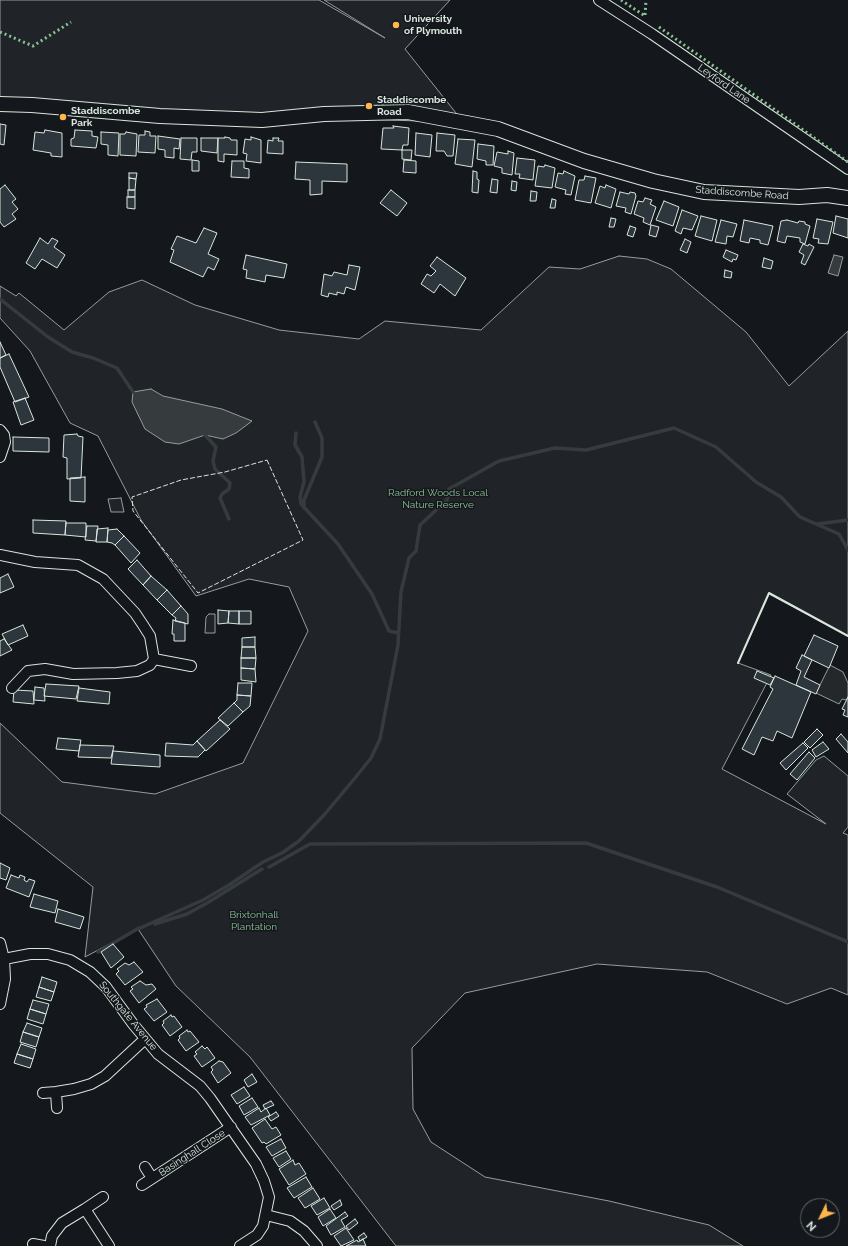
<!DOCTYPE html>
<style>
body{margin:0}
#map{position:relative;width:848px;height:1246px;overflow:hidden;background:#14181c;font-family:Raleway,sans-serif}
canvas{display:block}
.north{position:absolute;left:800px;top:1198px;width:40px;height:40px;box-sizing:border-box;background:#14181c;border:1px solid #626a69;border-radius:50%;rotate:227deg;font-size:11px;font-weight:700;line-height:16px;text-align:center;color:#d8e6dc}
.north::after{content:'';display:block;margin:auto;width:14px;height:18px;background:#ffb74d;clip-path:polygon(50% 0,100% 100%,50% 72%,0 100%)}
</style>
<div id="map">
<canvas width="848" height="1246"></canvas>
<div class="north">N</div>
</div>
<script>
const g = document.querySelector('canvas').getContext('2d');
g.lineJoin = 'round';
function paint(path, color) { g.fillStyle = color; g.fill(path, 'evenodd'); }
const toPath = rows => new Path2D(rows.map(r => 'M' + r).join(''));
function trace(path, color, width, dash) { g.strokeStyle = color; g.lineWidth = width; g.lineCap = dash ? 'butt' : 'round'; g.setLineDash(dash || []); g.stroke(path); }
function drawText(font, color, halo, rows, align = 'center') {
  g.font = font + ' Raleway,sans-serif'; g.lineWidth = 3; g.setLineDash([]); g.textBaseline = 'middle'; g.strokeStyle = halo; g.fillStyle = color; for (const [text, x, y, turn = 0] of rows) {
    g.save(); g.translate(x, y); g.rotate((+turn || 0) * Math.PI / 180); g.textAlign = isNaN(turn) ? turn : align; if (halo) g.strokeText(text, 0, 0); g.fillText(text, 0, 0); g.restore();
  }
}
const green = toPath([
 [0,0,319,0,385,38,324,0,450,0,405,49,464,123,297,116,160,116,0,97,0,0],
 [619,256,647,259,671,269,746,332,789,386,848,331,848,636,769,594,738,663,771,675,722,769,826,824,787,794,816,760,824,756,848,776,848,827,843,833,848,835,848,995,831,988,787,1004,707,972,597,964,465,993,412,1048,413,1109,431,1142,485,1177,609,1201,709,1225,743,1246,396,1246,250,1057,176,986,138,929,85,957,93,887,0,813,0,723,62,782,155,794,243,763,308,631,289,587,249,579,196,596,141,520,98,436,70,423,30,351,0,318,0,286,16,296,19,293,64,330,109,292,142,280,195,305,279,330,359,339,385,321,481,330,549,267,580,269,619,256],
 [121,498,124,512,111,512,108,499,121,498],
 [209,614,215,614,215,633,205,633,206,617,209,614]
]);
const parking = toPath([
 [830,665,843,672,848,683,848,697,846,700,842,699,839,704,816,693,830,665]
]);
const water = toPath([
 [834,255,843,257,838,276,828,273,834,255],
 [151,389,163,396,222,409,252,421,236,433,223,439,205,435,179,444,165,442,145,429,132,402,133,392,151,389]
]);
const stream = toPath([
 [0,299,48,337,72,352,93,358,117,368,133,392],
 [296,433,295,445,302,457,304,482,300,497,301,504,338,544,372,594,389,631,398,633],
 [205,435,216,447,213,461,215,469,230,483,229,489,222,494,220,498,229,519],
 [304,508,304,500,322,457,322,438,315,422],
 [817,524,848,520],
 [269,867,310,844,586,843,717,887,848,942],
 [155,924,187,914,207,903,262,869],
 [138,929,203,900,229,885,263,862,282,853,299,841,324,815,355,778,371,758,380,739,398,645,401,592,409,558,416,551,420,525,447,500,449,489,499,461,555,448,586,450,674,428,716,447,756,482,781,497,800,517,839,534,848,550],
 [98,952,139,928]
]);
const building = toPath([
 [0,124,6,125,4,145,0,144,0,124],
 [393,126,409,128,408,145,403,145,402,150,381,149,383,128,394,128,393,126],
 [45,130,62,133,62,157,51,156,51,153,33,150,35,132,44,133,45,130],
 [75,130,92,131,92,136,98,137,96,148,71,146,71,139,74,138,75,130],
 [145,131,150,132,150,136,156,136,155,153,138,152,139,135,145,135,145,131],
 [101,132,119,133,118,156,108,155,108,145,101,144,101,132],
 [126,132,137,134,136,156,120,155,120,134,125,134,126,132],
 [416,133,432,135,430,157,415,155,416,133],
 [437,133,455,135,453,156,447,156,444,151,436,151,437,133],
 [158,136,180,139,179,149,174,148,174,158,165,157,165,150,158,149,158,136],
 [225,137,230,138,231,140,237,140,237,155,224,154,224,162,218,161,218,138,225,138,225,137],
 [251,137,261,140,261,163,246,161,247,154,243,153,245,139,251,140,251,137],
 [181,138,197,138,197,152,192,152,191,160,180,159,181,138],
 [201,138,218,138,217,153,201,151,201,138],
 [273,138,279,138,278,141,283,141,283,154,267,153,268,140,273,141,273,138],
 [458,139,475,140,472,167,455,164,458,139],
 [478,144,494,146,493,165,486,165,486,161,477,159,478,144],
 [402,150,412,150,411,160,402,159,402,150],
 [508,151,514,153,512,175,502,173,502,168,494,166,497,152,508,154,508,151],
 [517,158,535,160,533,180,519,178,520,174,515,174,517,158],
 [192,160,199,161,199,171,192,171,192,160],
 [404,160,416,161,416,173,403,172,404,160],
 [232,161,244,161,244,168,249,169,249,178,231,177,232,161],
 [296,162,347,164,347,182,322,181,322,194,310,195,310,180,295,179,296,162],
 [545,165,555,168,552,188,535,186,538,166,544,167,545,165],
 [473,171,477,172,477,179,479,180,478,193,472,192,473,171],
 [564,171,575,176,571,195,565,194,566,190,555,187,558,173,563,174,564,171],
 [129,173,137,173,136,179,129,178,129,173],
 [585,176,596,178,591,203,575,200,579,180,584,180,585,176],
 [129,178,136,179,135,190,129,190,129,178],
 [492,179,498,180,497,193,490,192,492,179],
 [512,181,517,182,516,191,511,190,512,181],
 [5,185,16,199,12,202,18,209,12,214,16,219,4,227,0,222,0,189,5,185],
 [606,185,616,189,611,208,595,203,600,186,605,188,606,185],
 [128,190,135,190,135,197,128,197,128,190],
 [391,190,407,203,397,216,380,203,391,190],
 [531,191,537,192,536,201,530,201,531,191],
 [620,192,629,194,630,192,635,193,636,196,631,214,625,212,626,208,616,206,620,192],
 [127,197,135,197,135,209,127,208,127,197],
 [645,198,652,200,650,204,656,207,650,225,643,222,644,218,634,214,638,201,643,202,645,198],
 [552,199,556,200,555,208,550,208,552,199],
 [664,201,679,207,673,226,656,220,664,201],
 [682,210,698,216,692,230,683,228,681,234,675,231,682,210],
 [701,216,717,220,712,241,695,236,701,216],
 [836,216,848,219,848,238,833,233,836,216],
 [611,218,616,219,614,227,609,227,611,218],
 [817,219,833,222,828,244,818,243,819,239,813,238,817,219],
 [721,220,737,224,733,237,727,236,726,244,715,242,721,220],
 [744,220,773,226,768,245,760,243,760,240,750,238,749,243,740,241,744,220],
 [787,220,798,223,799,221,805,222,805,224,810,226,805,244,800,242,800,238,787,236,785,243,777,241,781,221,787,220],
 [651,225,659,227,656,237,649,235,651,225],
 [630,226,636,228,633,237,627,235,630,226],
 [204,228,217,233,208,254,219,259,214,270,208,267,203,277,170,262,174,250,171,249,177,236,196,243,204,228],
 [40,238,48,244,52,238,58,241,54,247,65,255,57,268,42,259,35,269,26,263,40,238],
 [685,239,691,242,687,253,680,250,685,239],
 [803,244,808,246,809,244,814,247,805,265,801,263,804,255,799,252,803,244],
 [726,250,738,255,736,260,733,259,732,262,723,257,726,250],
 [246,255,287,264,284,278,266,275,265,282,246,278,247,270,243,269,246,255],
 [437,257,466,278,455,296,440,284,434,293,421,284,427,274,431,276,436,271,430,266,437,257],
 [764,258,773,261,771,269,762,267,764,258],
 [349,265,360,267,355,290,346,287,344,294,337,292,337,295,329,293,328,297,321,295,324,274,332,276,334,272,347,275,349,265],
 [725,270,732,272,731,278,724,277,725,270],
 [0,342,6,355,0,358,0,342],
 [9,354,29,397,15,402,0,367,0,358,9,354],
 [25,398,34,420,21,425,13,402,25,398],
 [77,434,78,436,83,437,81,478,67,479,67,458,63,457,64,435,77,434],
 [13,437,49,438,49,452,13,451,13,437],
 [85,477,85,502,70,501,70,478,85,477],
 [33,520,66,521,65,535,33,533,33,520],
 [66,523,86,523,86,537,65,535,66,523],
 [87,526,98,526,96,541,85,540,87,526],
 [108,528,107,542,96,542,97,529,108,528],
 [117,529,124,536,115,545,112,543,107,542,108,530,117,529],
 [124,536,140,553,131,563,115,545,124,536],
 [137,560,151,576,143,585,128,569,137,560],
 [8,574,14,587,0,593,0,578,8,574],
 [151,576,167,590,157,600,143,585,151,576],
 [167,590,181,606,172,615,157,600,167,590],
 [181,606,188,614,188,624,175,621,176,618,172,615,181,606],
 [218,610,229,611,228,623,218,624,218,610],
 [229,611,239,611,239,624,228,623,229,611],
 [239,611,251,611,251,624,239,624,239,611],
 [173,620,185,623,185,641,174,641,174,634,172,634,173,620],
 [23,625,28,636,8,645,2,634,23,625],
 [814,635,838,646,829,668,804,656,814,635],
 [255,637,255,647,242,647,242,638,255,637],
 [4,639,12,650,0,656,0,641,4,639],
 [242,647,255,647,256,658,241,658,242,647],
 [802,655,812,660,804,677,820,685,816,694,796,685,801,671,796,668,802,655],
 [241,658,256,658,255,669,241,668,241,658],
 [241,668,255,669,256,682,241,680,241,668],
 [757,671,774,678,770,685,754,678,757,671],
 [775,676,811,692,792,738,777,731,773,741,762,737,754,755,742,749,773,689,770,687,775,676],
 [238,683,252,683,251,696,237,695,238,683],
 [46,684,79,686,76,699,44,696,46,684],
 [35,687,44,688,45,701,34,700,35,687],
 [79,688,110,692,109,704,77,701,79,688],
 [14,690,33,691,34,704,13,702,14,690],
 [237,695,251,696,250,706,243,712,234,703,237,700,237,695],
 [848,697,848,717,843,715,845,710,842,709,848,697],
 [234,703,243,712,228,726,218,718,234,703],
 [220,720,230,729,206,751,197,741,220,720],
 [817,729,823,735,810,748,804,742,817,729],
 [841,734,848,742,848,753,836,739,841,734],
 [58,738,81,740,79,751,56,749,58,738],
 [197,741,205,750,198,757,165,756,166,743,193,745,197,741],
 [823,742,829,749,816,757,812,750,823,742],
 [803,743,808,748,786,770,780,763,803,743],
 [80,745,114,746,111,758,78,757,80,745],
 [113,751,160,755,160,767,111,764,113,751],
 [809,752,815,758,797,780,790,774,809,752],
 [0,863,10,868,6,880,0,878,0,863],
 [11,875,19,878,20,875,25,877,24,880,27,882,29,879,35,881,29,897,6,888,11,875],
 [34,894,58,901,55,913,30,907,34,894],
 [58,909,84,917,80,929,55,922,58,909],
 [113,944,124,957,111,968,101,952,113,944],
 [134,962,143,972,125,985,116,974,119,971,117,969,125,963,129,965,134,962],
 [42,977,57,982,54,992,39,987,42,977],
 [140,981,146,985,152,984,156,989,139,1003,130,991,133,989,131,987,140,981],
 [39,987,54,992,51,1001,36,997,39,987],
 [157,999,167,1012,154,1021,144,1009,147,1007,146,1005,157,999],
 [33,1000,49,1004,46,1014,30,1009,33,1000],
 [30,1009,46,1014,43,1024,27,1019,30,1009],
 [171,1015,172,1017,174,1016,182,1027,170,1036,162,1025,164,1023,163,1021,171,1015],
 [27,1023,42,1028,39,1037,23,1032,27,1023],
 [187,1030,188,1032,190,1031,199,1042,186,1051,178,1040,180,1038,179,1036,187,1030],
 [23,1032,39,1037,36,1047,20,1042,23,1032],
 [21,1044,36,1049,33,1059,17,1054,21,1044],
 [202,1046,205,1049,207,1047,215,1058,202,1067,194,1056,197,1054,195,1052,202,1046],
 [17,1054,33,1059,30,1068,14,1063,17,1054],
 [219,1061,223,1062,231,1073,218,1083,211,1072,213,1070,211,1067,219,1061],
 [252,1074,257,1082,248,1087,244,1080,252,1074],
 [244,1087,250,1096,237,1104,231,1095,244,1087],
 [252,1098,258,1107,244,1115,239,1106,252,1098],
 [271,1101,274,1105,265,1109,263,1105,271,1101],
 [259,1108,261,1112,266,1108,270,1115,251,1125,245,1117,259,1108],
 [276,1112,279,1116,271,1121,268,1117,276,1112],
 [265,1119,272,1129,276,1127,281,1135,266,1144,264,1142,262,1143,252,1128,265,1119],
 [281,1139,286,1148,272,1156,266,1147,281,1139],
 [286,1151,291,1159,279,1167,273,1158,286,1151],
 [293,1160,295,1165,299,1163,306,1174,289,1185,279,1169,293,1160],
 [306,1177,312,1187,294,1198,287,1188,306,1177],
 [313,1188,320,1199,305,1208,298,1198,313,1188],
 [324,1198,330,1208,317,1215,311,1206,324,1198],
 [340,1200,342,1205,334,1210,331,1206,340,1200],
 [330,1209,336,1218,323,1226,318,1217,330,1209],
 [345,1212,348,1216,341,1220,345,1227,331,1235,326,1226,345,1212],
 [355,1219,358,1223,349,1230,346,1226,355,1219],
 [346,1228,354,1240,341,1246,334,1236,346,1228],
 [364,1233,367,1237,360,1241,358,1237,364,1233],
 [363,1239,366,1246,346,1246,357,1240,358,1242,363,1239]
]);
const street = toPath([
 [599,0,652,34,848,169],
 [0,430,4,435,5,442,0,457],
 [0,555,35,562,78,565,103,579,135,613,143,625,150,636,154,659],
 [12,688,28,671,45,669,73,674,117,673,137,671,150,665,154,659,191,666],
 [0,943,4,959,5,979,0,1004],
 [4,959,30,954,48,954,70,960,90,972,106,987,133,1024,158,1054,200,1086,210,1098,256,1164,264,1181,269,1197,263,1226,257,1235,240,1246],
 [56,1092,57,1108],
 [43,1093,56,1092,74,1089,91,1084,105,1076,145,1039],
 [145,1167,152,1178],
 [142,1185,231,1127],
 [85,1209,103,1197],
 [266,1215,290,1221,304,1231,317,1246],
 [33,1244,44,1246],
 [50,1246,52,1236,62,1223,85,1209,109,1246]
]);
const secondary = toPath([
 [0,104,32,105,160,116,262,120,324,114,408,112,498,129,584,161,653,181,704,192,799,197,827,195,848,198]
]);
const hedge = toPath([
 [621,0,645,16,646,0],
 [659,27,848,162],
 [0,32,33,46,71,22]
]);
const fence = toPath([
 [267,460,303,540,198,593,133,511,132,497,181,480,225,472,267,460]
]);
const wall = toPath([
 [738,663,769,593,848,636]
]);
const markers = [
 [396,25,4,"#ffb74d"],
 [369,106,4,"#ffb74d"],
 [63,117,4,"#ffb74d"]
];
const poiNames = [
 ["University",404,19],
 ["of Plymouth",404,31],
 ["Staddiscombe",377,100],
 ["Road",377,112],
 ["Staddiscombe",71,111],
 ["Park",71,123]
];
const streetNames = [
 ["Leyford Lane",724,84,35],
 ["Staddiscombe Road",742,193,4],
 ["Southgate Avenue",128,1016,51],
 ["Basinghall Close",192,1153,-33]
];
const parkNames = [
 ["Radford Woods Local",438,493],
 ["Nature Reserve",438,505],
 ["Brixtonhall",254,915],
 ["Plantation",254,927]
];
paint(green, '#202428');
trace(green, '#939e99', 1);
paint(parking, '#24282b');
trace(parking, '#939e99', 1);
paint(water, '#363b3e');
trace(water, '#939e99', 1);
trace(stream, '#363b3e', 3.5);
paint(building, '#2c363c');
trace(building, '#d8e6dc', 1);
trace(street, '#d8e6dc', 12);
trace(secondary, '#d8e6dc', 16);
trace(street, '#14181c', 10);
trace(secondary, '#14181c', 14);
trace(hedge, '#8ac095', 3, [2, 3]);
trace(fence, '#d8e6dc', 1, [5, 2]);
trace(wall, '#d8e6dc', 2);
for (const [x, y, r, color] of markers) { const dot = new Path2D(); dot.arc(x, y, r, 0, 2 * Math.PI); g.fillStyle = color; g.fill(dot); trace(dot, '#14181c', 1.5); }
drawText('bold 10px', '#d8e6dc', '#14181c', poiNames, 'left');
drawText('10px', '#d8e6dc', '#14181c', streetNames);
drawText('10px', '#8ac095', '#14181c', parkNames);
</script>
